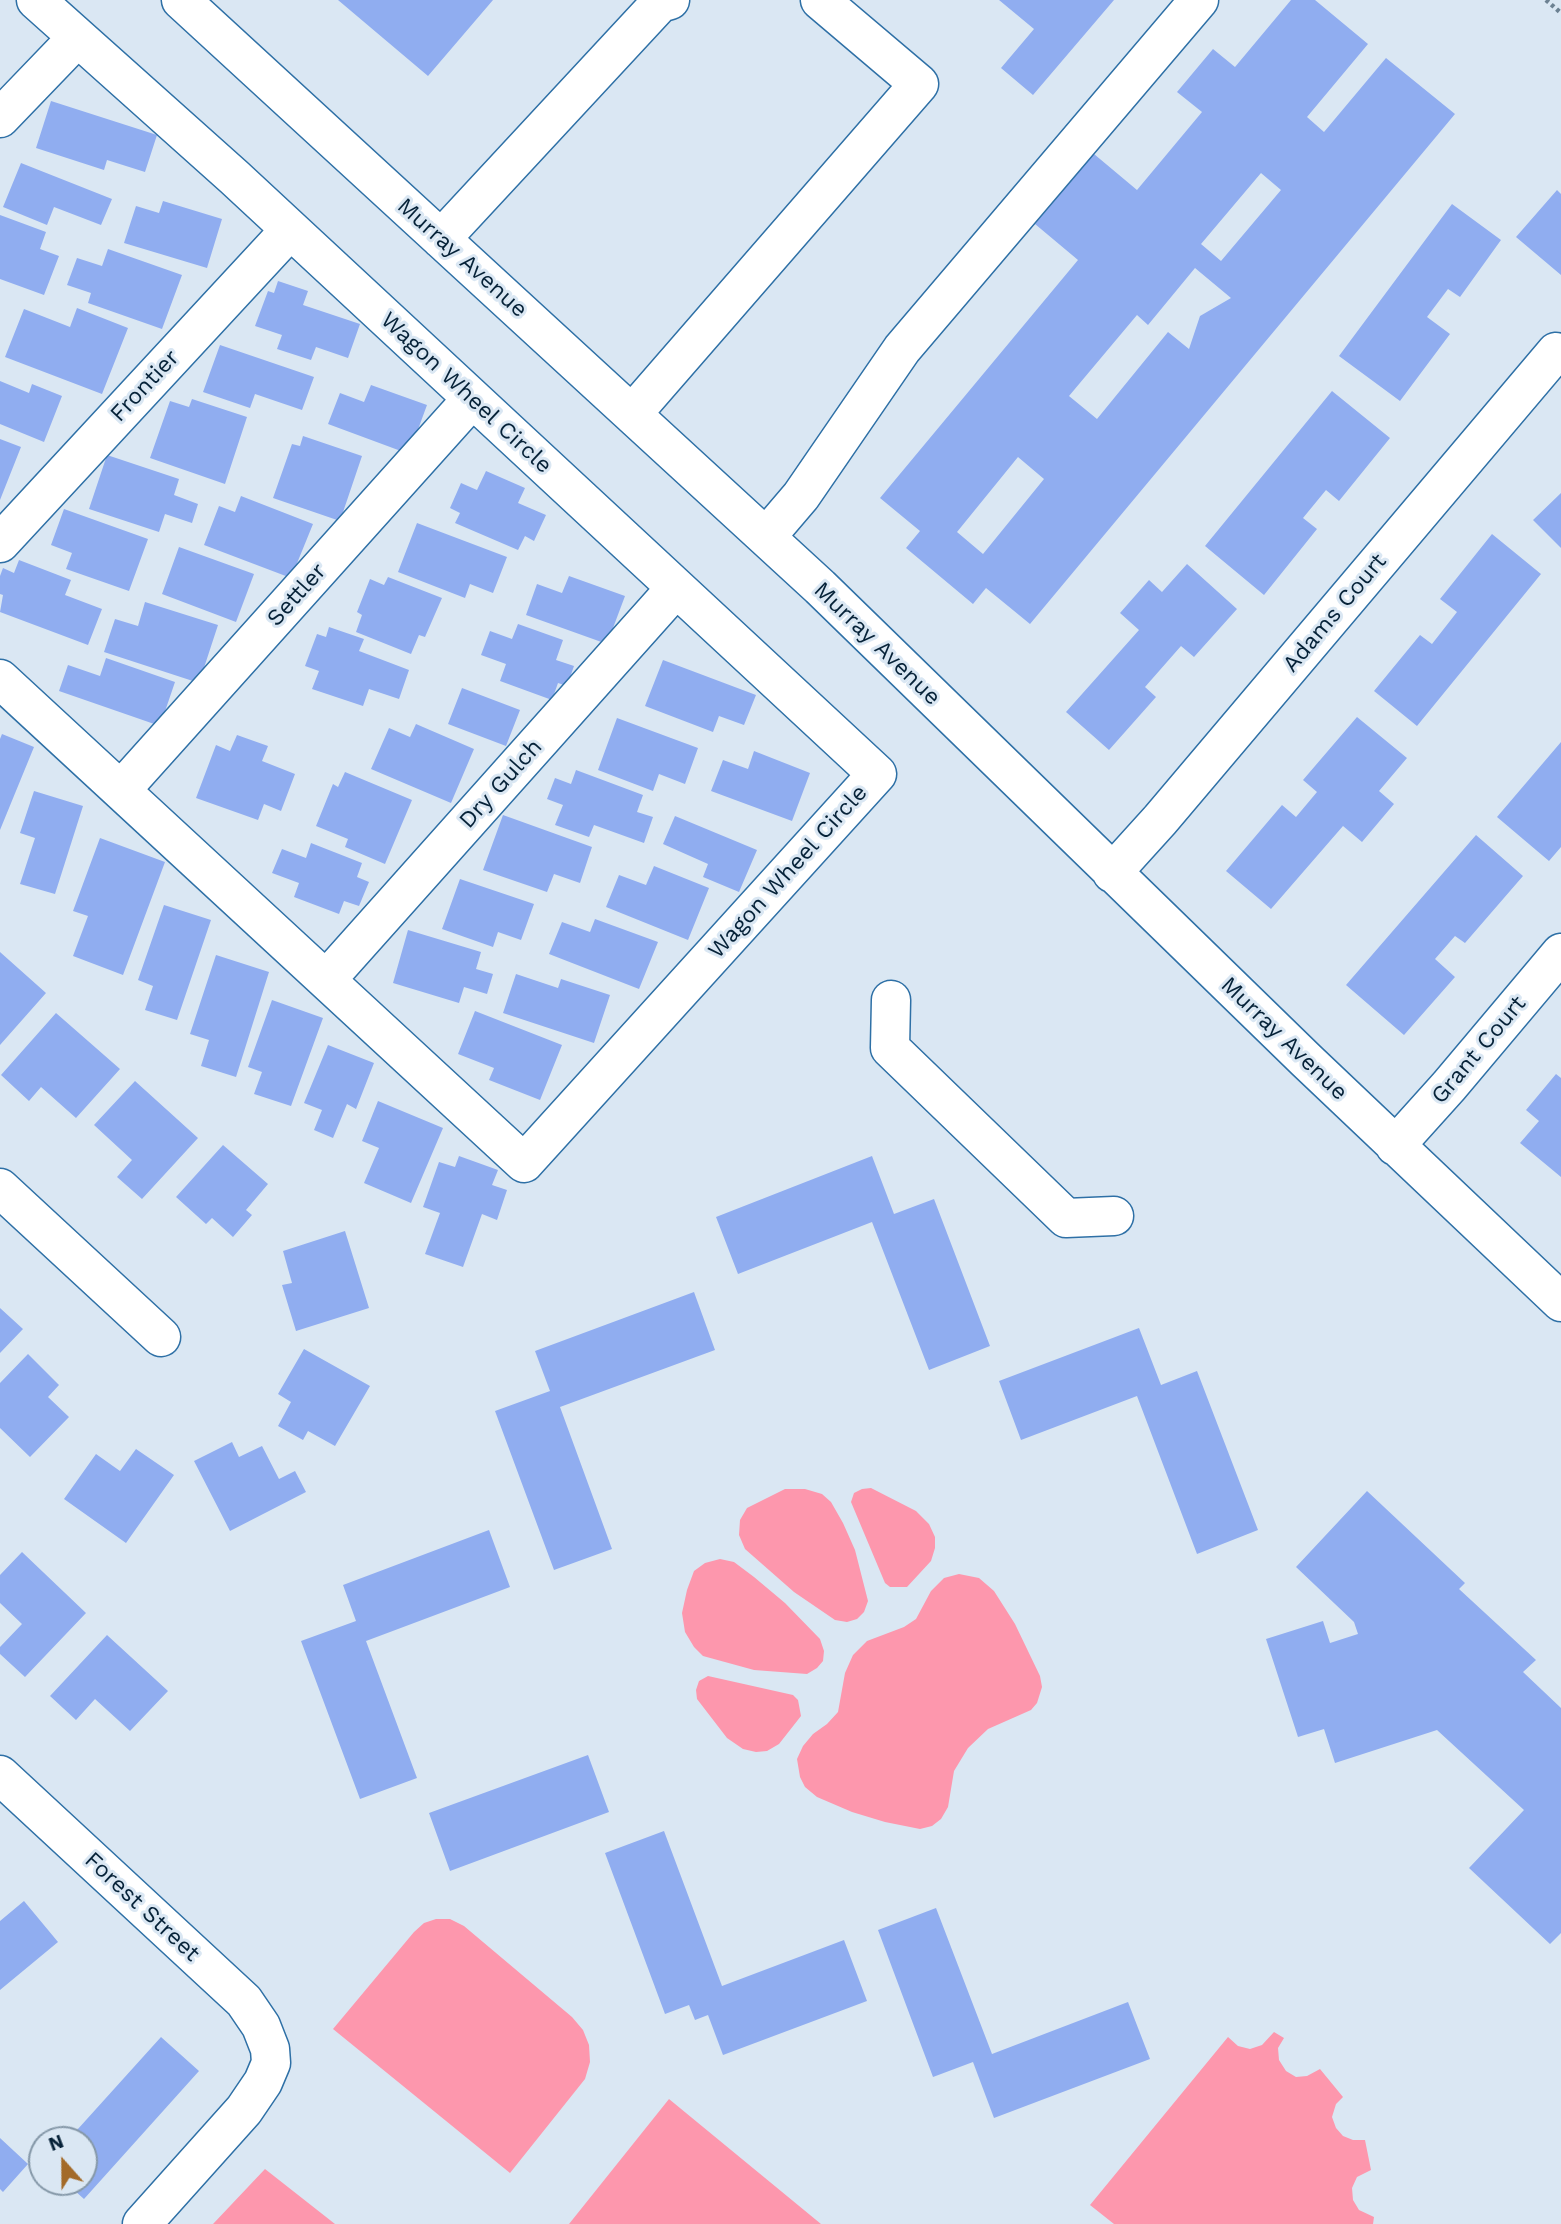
<!DOCTYPE html>
<style>
body{margin:0}
#map{position:relative;width:1561px;height:2224px;overflow:hidden;background:#dae7f3;font-family:"Work Sans",sans-serif}
canvas{display:block}
.north{position:absolute;left:28px;top:2126px;width:70px;height:70px;box-sizing:border-box;background:#dae7f3;border:2px solid #8598a8;border-radius:50%;rotate:339deg;font-size:19px;font-weight:700;line-height:28px;text-align:center;color:#062238}
.north::after{content:'';display:block;margin:auto;width:24px;height:32px;background:#a36a28;clip-path:polygon(50% 0,100% 100%,50% 72%,0 100%)}
</style>
<div id="map">
<canvas width="1561" height="2224"></canvas>
<div class="north">N</div>
</div>
<script>
const g = document.querySelector('canvas').getContext('2d');
g.lineJoin = 'round';
function paint(path, color) { g.fillStyle = color; g.fill(path, 'evenodd'); }
const toPath = rows => new Path2D(rows.map(r => 'M' + r).join(''));
function trace(path, color, width, dash) { g.strokeStyle = color; g.lineWidth = width; g.lineCap = dash ? 'butt' : 'round'; g.setLineDash(dash || []); g.stroke(path); }
function drawText(font, color, halo, rows, align = 'center') {
  g.font = font + ' "Work Sans",sans-serif'; g.lineWidth = 6; g.setLineDash([]); g.textBaseline = 'middle'; g.strokeStyle = halo; g.fillStyle = color; for (const [text, x, y, turn = 0] of rows) {
    g.save(); g.translate(x, y); g.rotate((+turn || 0) * Math.PI / 180); g.textAlign = isNaN(turn) ? turn : align; if (halo) g.strokeText(text, 0, 0); g.fillText(text, 0, 0); g.restore();
  }
}
const green = toPath([
 [871,1488,916,1511,929,1524,935,1537,935,1548,931,1561,907,1587,890,1587,885,1583,851,1502,854,1493,862,1489],
 [785,1489,805,1489,822,1494,831,1502,843,1523,855,1550,868,1601,864,1612,857,1619,847,1622,835,1620,794,1592,745,1549,739,1535,740,1520,747,1508],
 [720,1559,734,1562,754,1577,785,1603,820,1639,824,1651,823,1661,817,1668,807,1674,754,1670,703,1656,694,1647,685,1632,682,1613,687,1590,694,1571,705,1563],
 [959,1574,979,1578,994,1591,1015,1624,1040,1676,1042,1687,1037,1703,1031,1710,988,1729,968,1748,954,1771,948,1807,941,1819,932,1826,920,1829,885,1822,852,1812,817,1797,805,1787,800,1777,797,1759,803,1746,813,1734,827,1724,838,1712,845,1673,853,1655,867,1641,904,1627,916,1619,931,1591,944,1578],
 [708,1676,793,1695,798,1700,801,1716,779,1744,767,1751,756,1752,743,1749,727,1738,697,1699,696,1690,699,1681],
 [436,1919,450,1919,464,1926,572,2017,583,2030,589,2045,590,2062,585,2079,510,2173,333,2029,414,1932,424,1923],
 [1274,2032,1284,2038,1278,2048,1279,2060,1286,2071,1296,2077,1307,2076,1320,2069,1343,2097,1336,2104,1332,2117,1336,2128,1343,2136,1353,2140,1365,2140,1371,2170,1357,2177,1352,2188,1353,2200,1359,2210,1374,2217,1373,2224,1114,2224,1090,2205,1228,2037,1238,2046,1250,2049,1262,2045],
 [669,2099,821,2224,569,2224],
 [265,2169,335,2224,213,2224]
]);
const building = toPath([
 [338,0,493,0,428,76],
 [999,0,1114,0,1033,95,1001,68,1034,29],
 [1291,0,1315,0,1368,44,1307,117,1324,132,1386,58,1455,114,1030,624,986,588,973,604,906,548,920,531,880,498,1078,260,1035,224,1094,154,1137,190,1202,112,1177,92,1213,49,1235,67],
 [1261,173,1281,190,1221,261,1201,244],
 [1195,268,1231,298,1200,316,1189,349,1168,332,1097,419,1069,396,1137,315,1148,325],
 [1018,457,1044,479,983,554,957,532],
 [51,101,157,135,145,172,107,160,104,170,36,148],
 [21,163,112,199,101,225,54,207,47,225,3,207],
 [1557,190,1561,194,1561,275,1516,237],
 [163,201,222,219,207,268,124,243,136,206,159,213],
 [1452,204,1501,240,1460,297,1448,289,1427,317,1450,334,1400,401,1339,356],
 [0,215,46,232,40,249,59,256,44,295,0,279],
 [108,249,182,275,162,329,88,303,91,293,67,285,77,258,102,266],
 [278,281,308,291,303,305,360,324,348,358,316,347,311,360,277,349,282,335,255,326,268,291,274,293],
 [77,308,128,328,102,394,5,357,24,309,70,327],
 [220,345,314,377,302,410,255,394,250,408,203,392],
 [0,381,29,393,32,384,62,396,44,442,0,424],
 [371,385,427,405,409,454,328,424,340,393,364,402],
 [1332,391,1390,438,1339,501,1326,490,1303,518,1317,529,1264,595,1205,546],
 [192,399,247,417,225,484,150,458,170,401,189,407],
 [303,436,362,456,340,521,273,498,292,444,300,446],
 [0,439,21,447,0,500],
 [107,455,179,479,174,495,198,504,192,523,165,514,159,532,89,509],
 [486,471,525,488,518,503,546,515,534,541,525,536,518,550,455,523,460,513,450,508,461,483,477,490],
 [1561,493,1561,548,1533,520],
 [241,496,313,524,291,578,204,545,219,506,235,512],
 [64,509,148,539,129,591,66,569,72,553,51,545],
 [417,523,507,557,493,593,470,584,465,598,398,572],
 [1492,534,1541,574,1417,726,1374,691,1420,635,1432,644,1457,612,1440,599],
 [179,547,254,574,236,622,162,594],
 [19,560,71,580,65,595,102,609,88,645,0,612,3,595,0,594,0,576,3,568,14,573],
 [1187,564,1237,609,1194,657,1181,646,1145,687,1156,697,1109,750,1066,712,1139,630,1120,613,1149,580,1162,592],
 [569,576,625,596,607,644,526,615,537,584,562,593],
 [388,577,442,598,425,637,419,635,411,654,356,632,362,615,357,612,370,579,384,585],
 [145,602,218,625,199,683,104,652,115,619,138,626],
 [518,624,563,640,556,660,574,666,567,686,558,683,552,700,500,681,506,664,481,655,490,631,512,639],
 [329,627,364,639,359,651,409,670,399,699,369,689,363,706,312,689,319,671,305,666,317,634,326,637],
 [106,658,175,682,160,726,59,691,68,665,100,676],
 [663,660,756,695,744,725,719,716,713,732,645,706],
 [462,688,520,710,506,746,448,724],
 [1357,717,1407,758,1379,791,1394,804,1362,842,1343,826,1271,909,1226,871,1282,805,1296,817,1317,792,1303,780],
 [617,718,698,748,685,784,659,774,653,791,598,770],
 [416,724,474,749,451,803,371,769,389,728,410,737],
 [2,734,34,747,0,830,0,739],
 [237,735,268,746,262,761,295,774,281,811,264,804,258,820,196,798,216,745,230,751],
 [1561,742,1561,847,1549,861,1497,817],
 [754,751,810,773,792,821,711,791,723,760,748,769],
 [576,770,643,795,637,812,653,817,644,843,594,825,589,837,555,825,563,805,547,799,555,778,571,784],
 [345,772,412,800,385,864,345,847,348,839,316,826,333,784,338,787],
 [34,791,83,806,55,894,20,884,35,838,20,833],
 [503,815,592,847,580,883,554,874,547,892,483,870],
 [675,816,757,850,739,892,703,877,708,864,663,844],
 [1476,835,1523,876,1465,943,1455,936,1435,959,1455,977,1404,1035,1346,985],
 [100,838,165,862,123,975,73,956,88,916,73,911],
 [311,843,362,863,357,877,369,882,359,906,344,901,339,914,294,897,299,883,272,873,282,849,306,858],
 [654,866,709,888,688,940,606,907,619,875,646,885],
 [460,879,534,904,521,940,498,932,493,947,442,929],
 [164,905,211,920,177,1020,145,1010,153,986,138,980],
 [595,919,658,942,639,989,549,954,562,922,590,932],
 [408,930,481,952,476,969,493,974,487,994,464,987,459,1003,393,983],
 [0,952,46,993,0,1045],
 [216,955,269,972,236,1077,201,1066,209,1040,190,1034],
 [516,974,558,988,561,979,610,995,594,1043,503,1013],
 [272,1000,323,1018,291,1106,254,1094,262,1072,248,1067],
 [475,1011,562,1045,540,1100,489,1080,494,1068,458,1054],
 [56,1013,120,1069,76,1118,41,1087,29,1101,1,1075],
 [328,1045,374,1063,356,1109,347,1104,333,1138,314,1130,322,1110,304,1103],
 [1556,1074,1561,1078,1561,1177,1520,1143,1539,1121,1526,1110],
 [135,1081,198,1138,142,1199,117,1177,132,1160,94,1125],
 [378,1101,443,1128,411,1203,364,1183,379,1148,362,1141],
 [223,1145,268,1184,246,1210,252,1215,233,1237,212,1218,206,1224,176,1197],
 [459,1156,498,1170,492,1185,507,1190,497,1220,482,1214,463,1267,425,1254,440,1213,423,1207,439,1162,455,1167],
 [872,1156,894,1214,934,1199,990,1346,929,1370,872,1222,738,1274,716,1217],
 [345,1231,369,1308,296,1331,282,1285,292,1283,283,1251],
 [694,1292,715,1350,560,1407,612,1549,554,1570,495,1411,550,1391,535,1351],
 [0,1308,23,1329,0,1353],
 [1139,1328,1161,1385,1197,1371,1258,1530,1197,1554,1137,1396,1021,1440,999,1381],
 [304,1349,370,1386,335,1446,308,1431,303,1440,278,1426,291,1402,278,1394],
 [28,1354,59,1385,48,1397,69,1417,30,1457,0,1428,0,1383],
 [232,1442,239,1457,262,1446,279,1479,295,1471,306,1492,230,1531,194,1461],
 [136,1449,174,1475,126,1543,64,1499,96,1454,120,1471],
 [1367,1491,1465,1583,1459,1589,1536,1660,1523,1672,1561,1708,1561,1933,1550,1944,1469,1868,1524,1810,1437,1730,1335,1763,1324,1729,1298,1737,1266,1639,1323,1621,1330,1643,1358,1634,1354,1622,1296,1567],
 [489,1530,510,1587,366,1641,417,1778,360,1799,301,1641,356,1621,343,1585],
 [22,1552,86,1613,25,1677,0,1654,0,1647,22,1624,0,1603,0,1575],
 [107,1635,168,1691,130,1731,95,1699,76,1720,50,1696],
 [588,1755,609,1812,450,1871,429,1813],
 [664,1831,722,1986,844,1940,867,2001,723,2055,708,2015,695,2020,689,2005,665,2014,605,1853],
 [24,1901,58,1942,0,1990,0,1921],
 [936,1908,992,2054,1128,2002,1150,2059,994,2118,973,2062,933,2077,878,1930],
 [161,2037,199,2071,84,2199,65,2182,84,2182,84,2140,68,2140],
 [0,2138,28,2164,3,2192,0,2189]
]);
const path = toPath([
 [1546,0,1561,13]
]);
const minor = toPath([
 [181,0,820,587,1306,1060,1561,1302],
 [0,118,77,38],
 [441,239,660,3,670,0],
 [632,414,919,84,820,0],
 [766,537,801,496,902,349,1199,0],
 [0,543,290,230],
 [0,679,524,1163,877,774,234,177,36,0],
 [121,790,472,399],
 [1112,873,1160,820,1556,352],
 [326,980,676,588],
 [891,1000,890,1048,1066,1218,1114,1216],
 [1395,1146,1449,1086,1561,953],
 [0,1188,161,1337],
 [0,1775,244,2001,261,2026,270,2049,271,2063,263,2082,244,2110,142,2224]
]);
const streetNames = [
 ["Murray Avenue",462,258,42],
 ["Frontier",145,386,-47],
 ["Wagon Wheel Circle",466,393,43],
 ["Settler",297,595,-48],
 ["Adams Court",1335,613,-50],
 ["Murray Avenue",877,644,44],
 ["Dry Gulch",501,784,-48],
 ["Wagon Wheel Circle",788,872,-48],
 ["Murray Avenue",1284,1039,44],
 ["Grant Court",1479,1050,-50],
 ["Forest Street",142,1907,43]
];
paint(green, '#fd97ad');
paint(building, '#90adf0');
trace(minor, '#2e70a6', 41);
trace(path, '#6c8192', 4.5, [3.5, 3.5]);
trace(minor, '#fff', 38);
drawText('23px', '#062238', '#dae7f3', streetNames);
</script>
